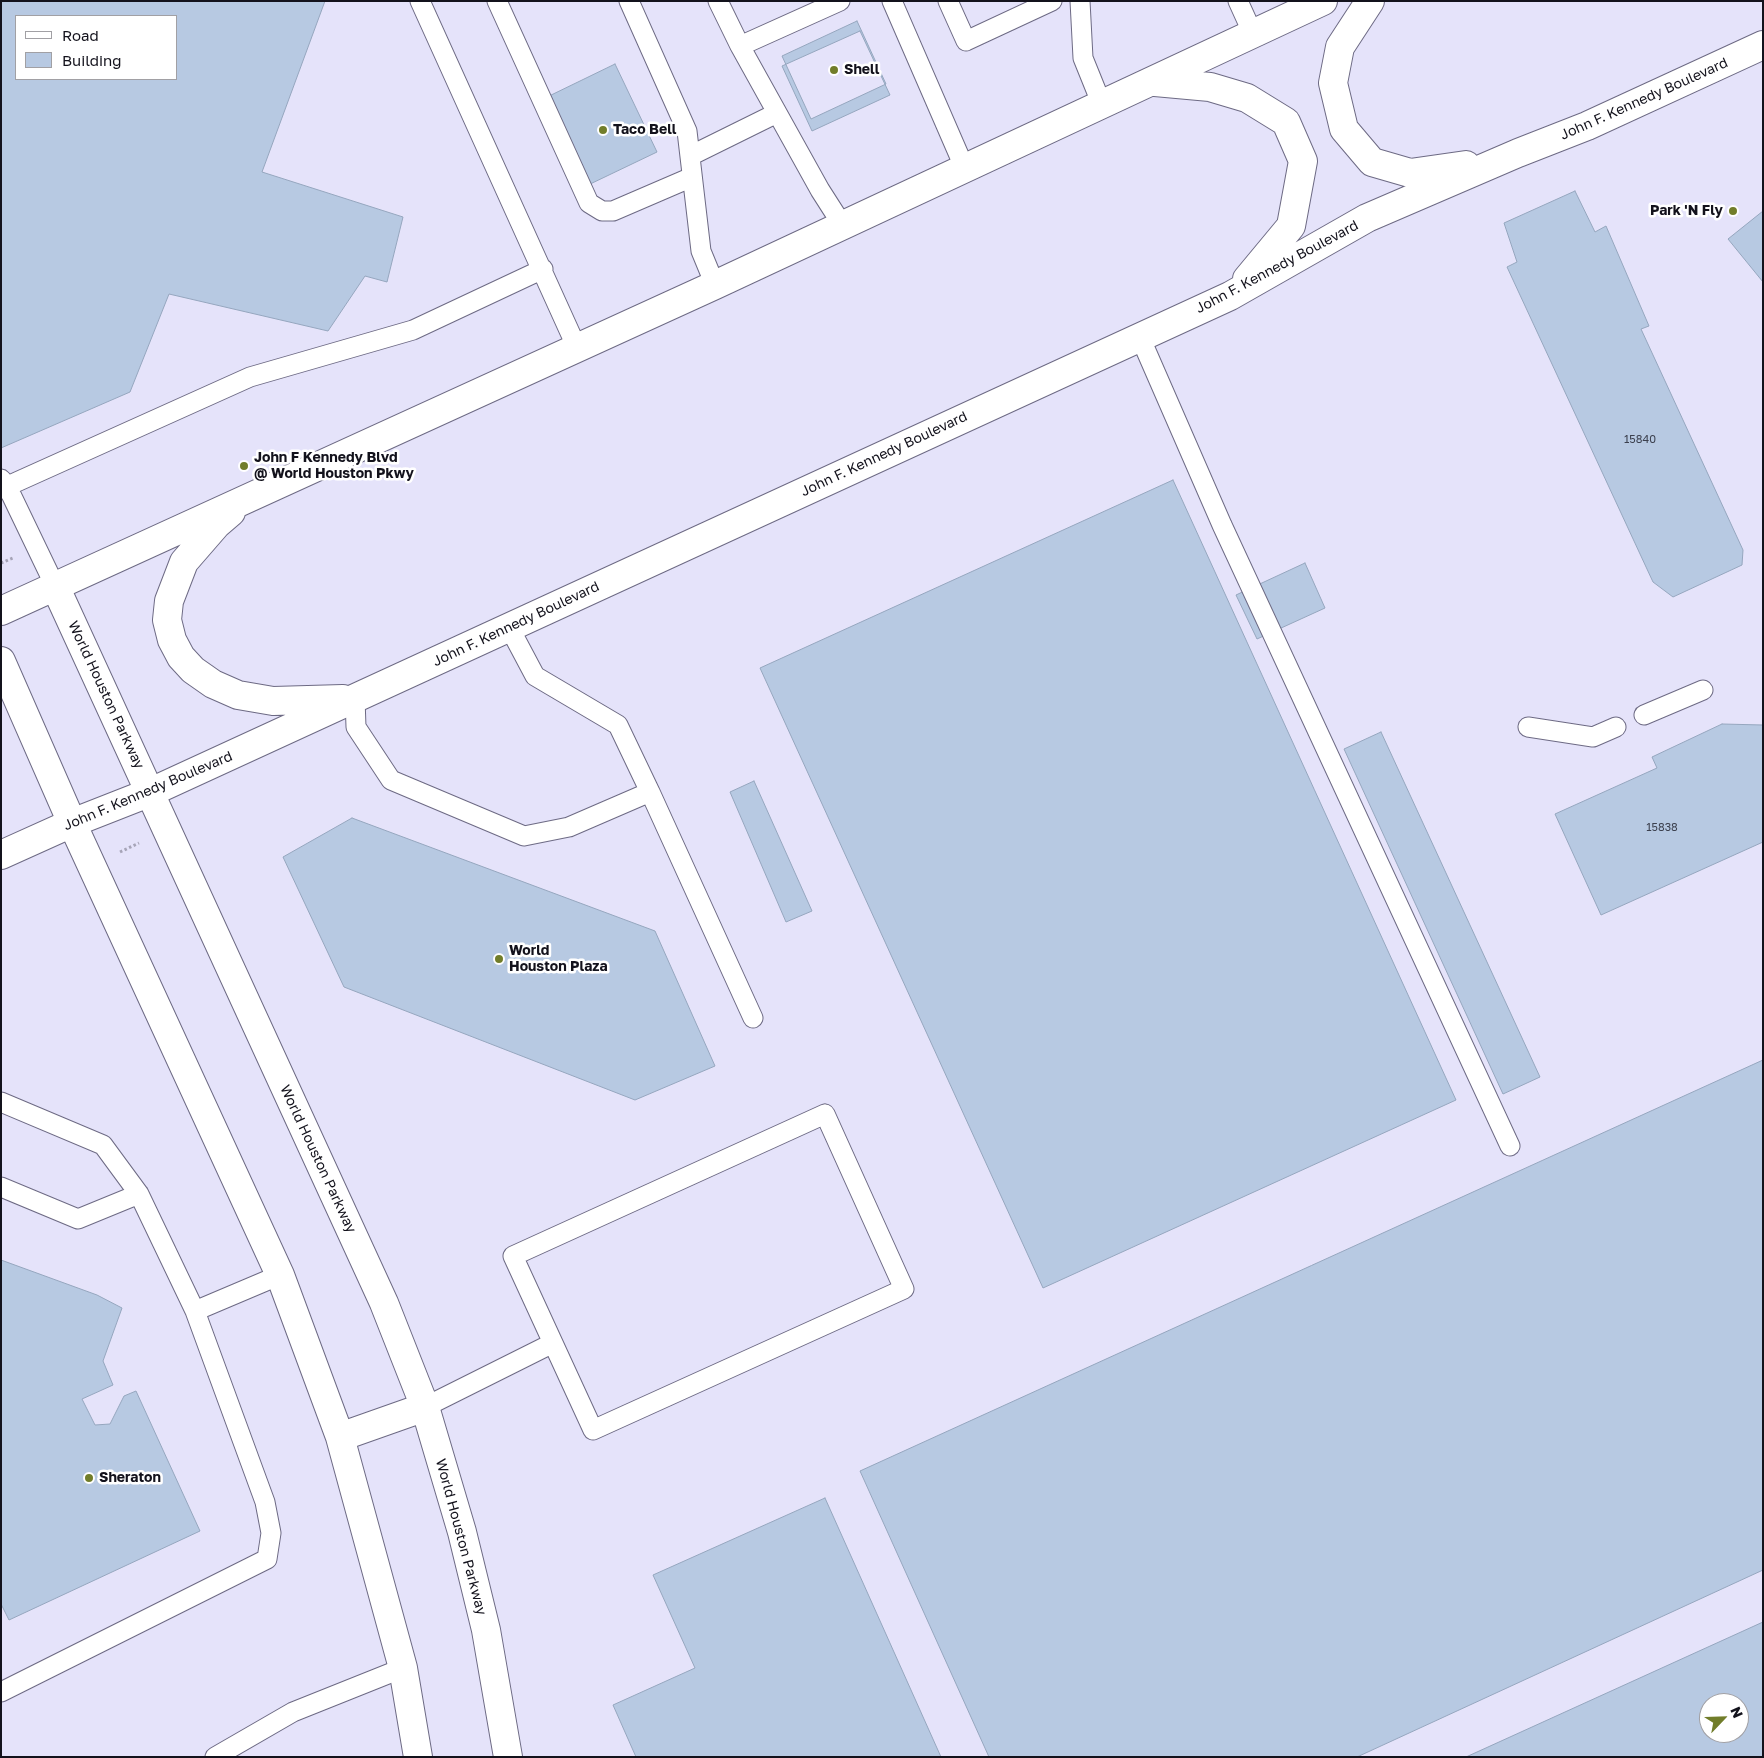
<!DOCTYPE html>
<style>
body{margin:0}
#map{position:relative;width:1764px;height:1758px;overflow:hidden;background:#e5e3fa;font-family:"Golos Text",sans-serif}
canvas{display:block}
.frame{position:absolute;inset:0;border:2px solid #13121c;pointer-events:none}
.legend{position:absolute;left:15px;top:15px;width:162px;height:65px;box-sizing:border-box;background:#fff;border:1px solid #a1a0a4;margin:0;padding:6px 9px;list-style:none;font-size:15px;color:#13121c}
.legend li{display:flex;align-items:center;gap:10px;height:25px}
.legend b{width:25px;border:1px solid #a1a0a4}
.north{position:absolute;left:1699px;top:1693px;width:50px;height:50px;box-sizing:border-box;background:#fff;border:1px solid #a1a0a4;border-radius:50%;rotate:66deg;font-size:14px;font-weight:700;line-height:20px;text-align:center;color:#13121c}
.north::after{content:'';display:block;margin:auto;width:18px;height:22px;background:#717d2a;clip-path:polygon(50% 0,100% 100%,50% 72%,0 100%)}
</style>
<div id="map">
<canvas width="1764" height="1758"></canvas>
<div class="frame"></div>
<ul class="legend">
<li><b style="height:6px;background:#fff"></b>Road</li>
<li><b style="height:14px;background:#b7c9e2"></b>Building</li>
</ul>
<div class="north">N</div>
</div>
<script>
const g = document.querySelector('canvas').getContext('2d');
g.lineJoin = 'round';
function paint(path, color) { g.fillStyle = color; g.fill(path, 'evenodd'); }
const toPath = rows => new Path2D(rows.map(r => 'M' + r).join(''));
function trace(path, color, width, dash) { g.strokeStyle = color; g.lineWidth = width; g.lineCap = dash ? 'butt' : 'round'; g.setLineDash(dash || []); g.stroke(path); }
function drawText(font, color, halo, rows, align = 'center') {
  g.font = font + ' "Golos Text",sans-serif'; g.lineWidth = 5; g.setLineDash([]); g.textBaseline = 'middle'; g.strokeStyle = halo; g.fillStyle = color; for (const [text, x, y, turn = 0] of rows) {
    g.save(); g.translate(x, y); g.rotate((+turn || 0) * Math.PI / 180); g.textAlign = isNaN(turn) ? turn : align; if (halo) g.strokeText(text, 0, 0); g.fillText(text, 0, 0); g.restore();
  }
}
const building = toPath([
 [1,1,325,1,262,172,403,217,387,282,365,276,328,331,169,294,130,392,1,448,1,1],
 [16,16,176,16,176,79,16,79,16,16],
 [857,21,886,84,811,119,782,56,857,21],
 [860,31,890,95,812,131,782,66,860,31],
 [615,64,657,152,586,186,545,98,615,64],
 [1575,191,1595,232,1606,226,1649,326,1641,329,1743,550,1742,565,1673,597,1653,582,1507,267,1517,262,1504,223,1575,191],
 [1763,211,1763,282,1728,239,1763,211],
 [1173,480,1456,1100,1043,1288,760,668,1173,480],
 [1305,563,1325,608,1257,639,1236,595,1305,563],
 [1722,724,1763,725,1763,842,1601,915,1555,814,1657,768,1652,757,1722,724],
 [1381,732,1540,1077,1503,1094,1344,749,1381,732],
 [754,781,812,911,786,922,730,792,754,781],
 [352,818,655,931,715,1066,635,1100,344,987,283,857,352,818],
 [1763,1060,1763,1570,1357,1757,989,1757,860,1471,1763,1060],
 [1,1260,97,1295,122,1308,103,1361,113,1385,82,1399,95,1425,110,1424,124,1396,136,1391,200,1531,9,1620,1,1604,1,1260],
 [825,1498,941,1757,636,1757,613,1705,695,1668,653,1575,825,1498],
 [1763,1622,1763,1757,1466,1757,1763,1622],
 [1709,1703,1739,1703,1739,1733,1709,1733,1709,1703]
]);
const path = toPath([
 [1,563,13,558],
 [120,852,139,843]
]);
const service = toPath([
 [420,1,577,348],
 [497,1,589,203,602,211,613,211,692,177],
 [629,1,687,131,701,251,715,285],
 [718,1,740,46,820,190,843,226],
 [892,1,965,169],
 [948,1,966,41,1052,1],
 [1080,1,1083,58,1102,105],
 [1238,1,1253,34],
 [740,46,840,1],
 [690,156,777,113],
 [1140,337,1222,525,1510,1146],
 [1,479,7,486,55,586],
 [1,489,250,377,413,330,543,269],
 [509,627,535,676,618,725,650,792],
 [355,698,356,727,391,780,524,836,569,827,650,792,753,1018],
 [1644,715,1703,690],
 [1528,727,1593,737,1616,727],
 [1,1102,103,1145,139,1194,195,1311,265,1502,271,1533,267,1559,1,1692],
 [825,1114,904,1289,593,1430,513,1256,825,1114],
 [1,1187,78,1219,139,1194],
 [195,1311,280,1275],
 [425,1407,553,1343],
 [215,1757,293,1712,403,1668]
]);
const tertiary = toPath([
 [55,586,384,1303,425,1407,462,1532,486,1630,508,1757],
 [1,661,72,823,280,1275,340,1437,403,1668,418,1757],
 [340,1437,425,1407]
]);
const trunk = toPath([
 [1370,1,1340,47,1333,83,1344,129,1372,162,1410,173,1466,165],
 [1155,82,1210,87,1247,98,1286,122,1303,161,1291,226,1247,279],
 [231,512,217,524,184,562,169,601,167,620,172,640,181,657,193,670,213,684,238,695,273,701,343,699],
 [1,611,715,285,1323,1],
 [1,855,72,823,151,792,1230,296,1367,218,1518,153,1587,126,1763,45]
]);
const markers = [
 [834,70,5,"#717d2a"],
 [603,130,5,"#717d2a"],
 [1733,211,5,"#717d2a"],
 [244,466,5,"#717d2a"],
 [499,959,5,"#717d2a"],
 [89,1478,5,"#717d2a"]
];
const numberNames = [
 ["15840",1640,440],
 ["15838",1662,828]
];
const poiNames = [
 ["Shell",844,70],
 ["Taco Bell",613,130],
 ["Park 'N Fly",1723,211,"right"],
 ["John F Kennedy Blvd",254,458],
 ["@ World Houston Pkwy",254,474],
 ["World",509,951],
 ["Houston Plaza",509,967],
 ["Sheraton",99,1478]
];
const streetNames = [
 ["John F. Kennedy Boulevard",1644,99,-24],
 ["John F. Kennedy Boulevard",1277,267,-28],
 ["John F. Kennedy Boulevard",884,454,-25],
 ["John F. Kennedy Boulevard",516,624,-25],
 ["World Houston Parkway",106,695,65],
 ["John F. Kennedy Boulevard",148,791,-23],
 ["World Houston Parkway",318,1159,65],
 ["World Houston Parkway",461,1537,75]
];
paint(building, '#b7c9e2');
trace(building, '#95a6be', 1);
trace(service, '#6d6a84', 21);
trace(tertiary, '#6d6a84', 30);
trace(trunk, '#6d6a84', 30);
trace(path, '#a6a4b7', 3, [2.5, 2.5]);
trace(service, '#fff', 19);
trace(tertiary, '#fff', 28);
trace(trunk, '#fff', 28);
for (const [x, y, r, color] of markers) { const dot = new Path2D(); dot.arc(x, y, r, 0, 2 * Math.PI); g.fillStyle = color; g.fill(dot); trace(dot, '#fff', 2); }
drawText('11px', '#3c404e', null, numberNames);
drawText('bold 14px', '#13121c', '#fff', poiNames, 'left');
drawText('14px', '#13121c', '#fff', streetNames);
</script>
